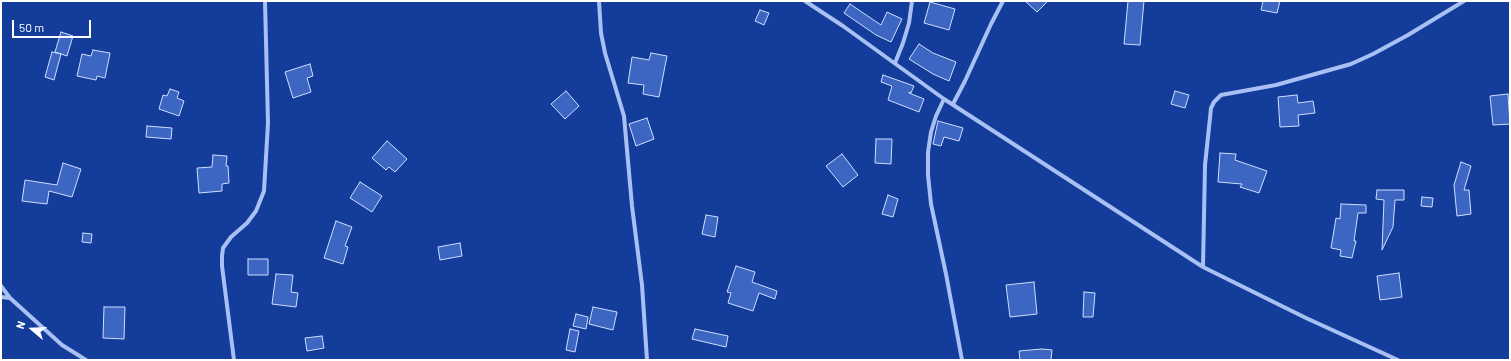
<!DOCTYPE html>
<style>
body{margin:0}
#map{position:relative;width:1511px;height:361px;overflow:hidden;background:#133c9b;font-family:Barlow,sans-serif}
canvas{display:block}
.frame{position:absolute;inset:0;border:2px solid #fff;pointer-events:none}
.north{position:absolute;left:12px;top:309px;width:40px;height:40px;-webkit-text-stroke:3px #133c9b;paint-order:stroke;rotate:289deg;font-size:11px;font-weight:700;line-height:16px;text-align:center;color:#fff}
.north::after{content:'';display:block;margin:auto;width:14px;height:18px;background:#fff;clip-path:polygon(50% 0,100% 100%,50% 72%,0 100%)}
.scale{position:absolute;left:12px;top:20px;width:79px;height:18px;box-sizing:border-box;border:2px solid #fff;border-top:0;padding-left:5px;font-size:12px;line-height:14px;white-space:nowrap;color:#fff;-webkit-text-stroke:3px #133c9b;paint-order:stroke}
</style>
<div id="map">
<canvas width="1511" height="361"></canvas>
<div class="frame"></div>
<div class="north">N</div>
<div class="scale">50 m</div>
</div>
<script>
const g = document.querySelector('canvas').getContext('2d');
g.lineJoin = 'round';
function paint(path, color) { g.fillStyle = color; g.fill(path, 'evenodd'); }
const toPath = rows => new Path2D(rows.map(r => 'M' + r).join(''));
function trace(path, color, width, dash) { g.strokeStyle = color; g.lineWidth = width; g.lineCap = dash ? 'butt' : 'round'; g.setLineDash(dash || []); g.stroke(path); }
const building = toPath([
 [1025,1,1048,1,1037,12,1025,1],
 [1128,1,1144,1,1140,45,1124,44,1128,1],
 [1263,1,1280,1,1277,13,1261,10,1263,1],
 [930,2,955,9,949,30,924,23,930,2],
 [850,4,881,25,887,12,902,19,891,42,876,35,844,13,850,4],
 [760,10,769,13,764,25,755,21,760,10],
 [61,32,73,36,67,56,55,52,61,32],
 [919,44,933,53,956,62,949,81,933,74,909,59,919,44],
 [93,50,110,53,105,78,97,76,96,80,77,76,82,54,91,56,93,50],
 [52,52,61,54,54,80,45,77,52,52],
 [651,53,667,56,659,97,643,94,644,85,628,83,632,57,649,60,651,53],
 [310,64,313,76,307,78,311,92,293,98,285,72,310,64],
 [883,75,914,86,911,93,909,92,909,93,924,99,919,112,888,100,892,86,881,82,883,75],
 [170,89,179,92,177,98,184,101,179,116,159,109,163,95,167,96,170,89],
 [566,91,579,106,565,119,551,104,566,91],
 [1175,91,1189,95,1185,108,1171,104,1175,91],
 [1508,94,1510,124,1493,125,1490,96,1508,94],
 [1297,95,1298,103,1313,101,1315,113,1298,115,1299,126,1280,127,1278,97,1297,95],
 [647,118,654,139,636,146,629,124,647,118],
 [938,121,963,128,959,141,944,137,941,146,933,144,938,121],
 [147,126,172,128,171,139,146,137,147,126],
 [876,139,892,139,891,164,875,163,876,139],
 [387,141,407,159,395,172,389,167,386,170,372,158,387,141],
 [1220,153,1236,154,1235,160,1267,171,1259,193,1240,187,1242,184,1218,182,1220,153],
 [842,154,858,175,843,187,826,166,842,154],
 [213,155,227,156,226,166,228,166,229,183,222,184,222,191,199,193,197,168,212,167,213,155],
 [1461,162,1471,166,1464,190,1469,190,1471,214,1457,216,1454,185,1461,162],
 [63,163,81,169,72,197,49,191,47,204,22,201,25,180,57,185,63,163],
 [360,182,382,196,372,212,350,198,360,182],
 [1377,190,1404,190,1404,200,1395,200,1393,227,1382,250,1384,200,1376,199,1377,190],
 [888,195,898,199,893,217,882,214,888,195],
 [1422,197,1433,198,1432,207,1421,206,1422,197],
 [1341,204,1366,205,1366,213,1358,213,1354,241,1356,241,1352,258,1340,256,1341,250,1331,248,1336,218,1340,219,1341,204],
 [706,215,718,217,715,237,702,234,706,215],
 [336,221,352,227,345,246,348,247,343,264,324,258,336,221],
 [83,233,92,234,91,243,82,242,83,233],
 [460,243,462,256,440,260,438,247,460,243],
 [248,259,268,259,268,275,248,275,248,259],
 [736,266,755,272,752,282,777,291,775,299,759,293,753,311,728,303,731,293,727,292,736,266],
 [1399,273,1402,297,1380,300,1377,276,1399,273],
 [276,274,293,275,291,292,298,293,296,307,272,304,276,274],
 [1034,282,1037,314,1010,317,1006,285,1034,282],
 [1084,292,1095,293,1093,317,1083,317,1084,292],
 [104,307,125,307,124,339,103,338,104,307],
 [593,307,617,312,613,330,589,324,593,307],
 [576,314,588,317,586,329,573,326,576,314],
 [570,329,579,331,575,352,566,350,570,329],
 [695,329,728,336,726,347,692,339,695,329],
 [322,336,324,348,307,351,305,338,322,336],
 [1042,349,1052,350,1051,360,1020,360,1019,351,1042,349]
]);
const street = toPath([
 [599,1,601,33,605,53,624,116,632,206,642,285,647,360],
 [805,1,843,26,944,99,1203,267,1306,318,1398,360],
 [895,63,903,43,909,23,912,1],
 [944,99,936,116,931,132,928,152,928,175,931,204,946,274,962,360],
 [953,104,965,81,991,24,1003,1],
 [1203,267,1205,165,1210,118,1211,108,1214,102,1221,95,1276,85,1351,64,1373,54,1408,35,1464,1],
 [1,286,10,298,62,345,86,360],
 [1,297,10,298],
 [234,360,222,266,222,256,223,248,231,237,247,223,256,211,264,191,268,123,265,1]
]);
paint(building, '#3c66c2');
trace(building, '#d0defd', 1);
trace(street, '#a8c0f3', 4);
</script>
